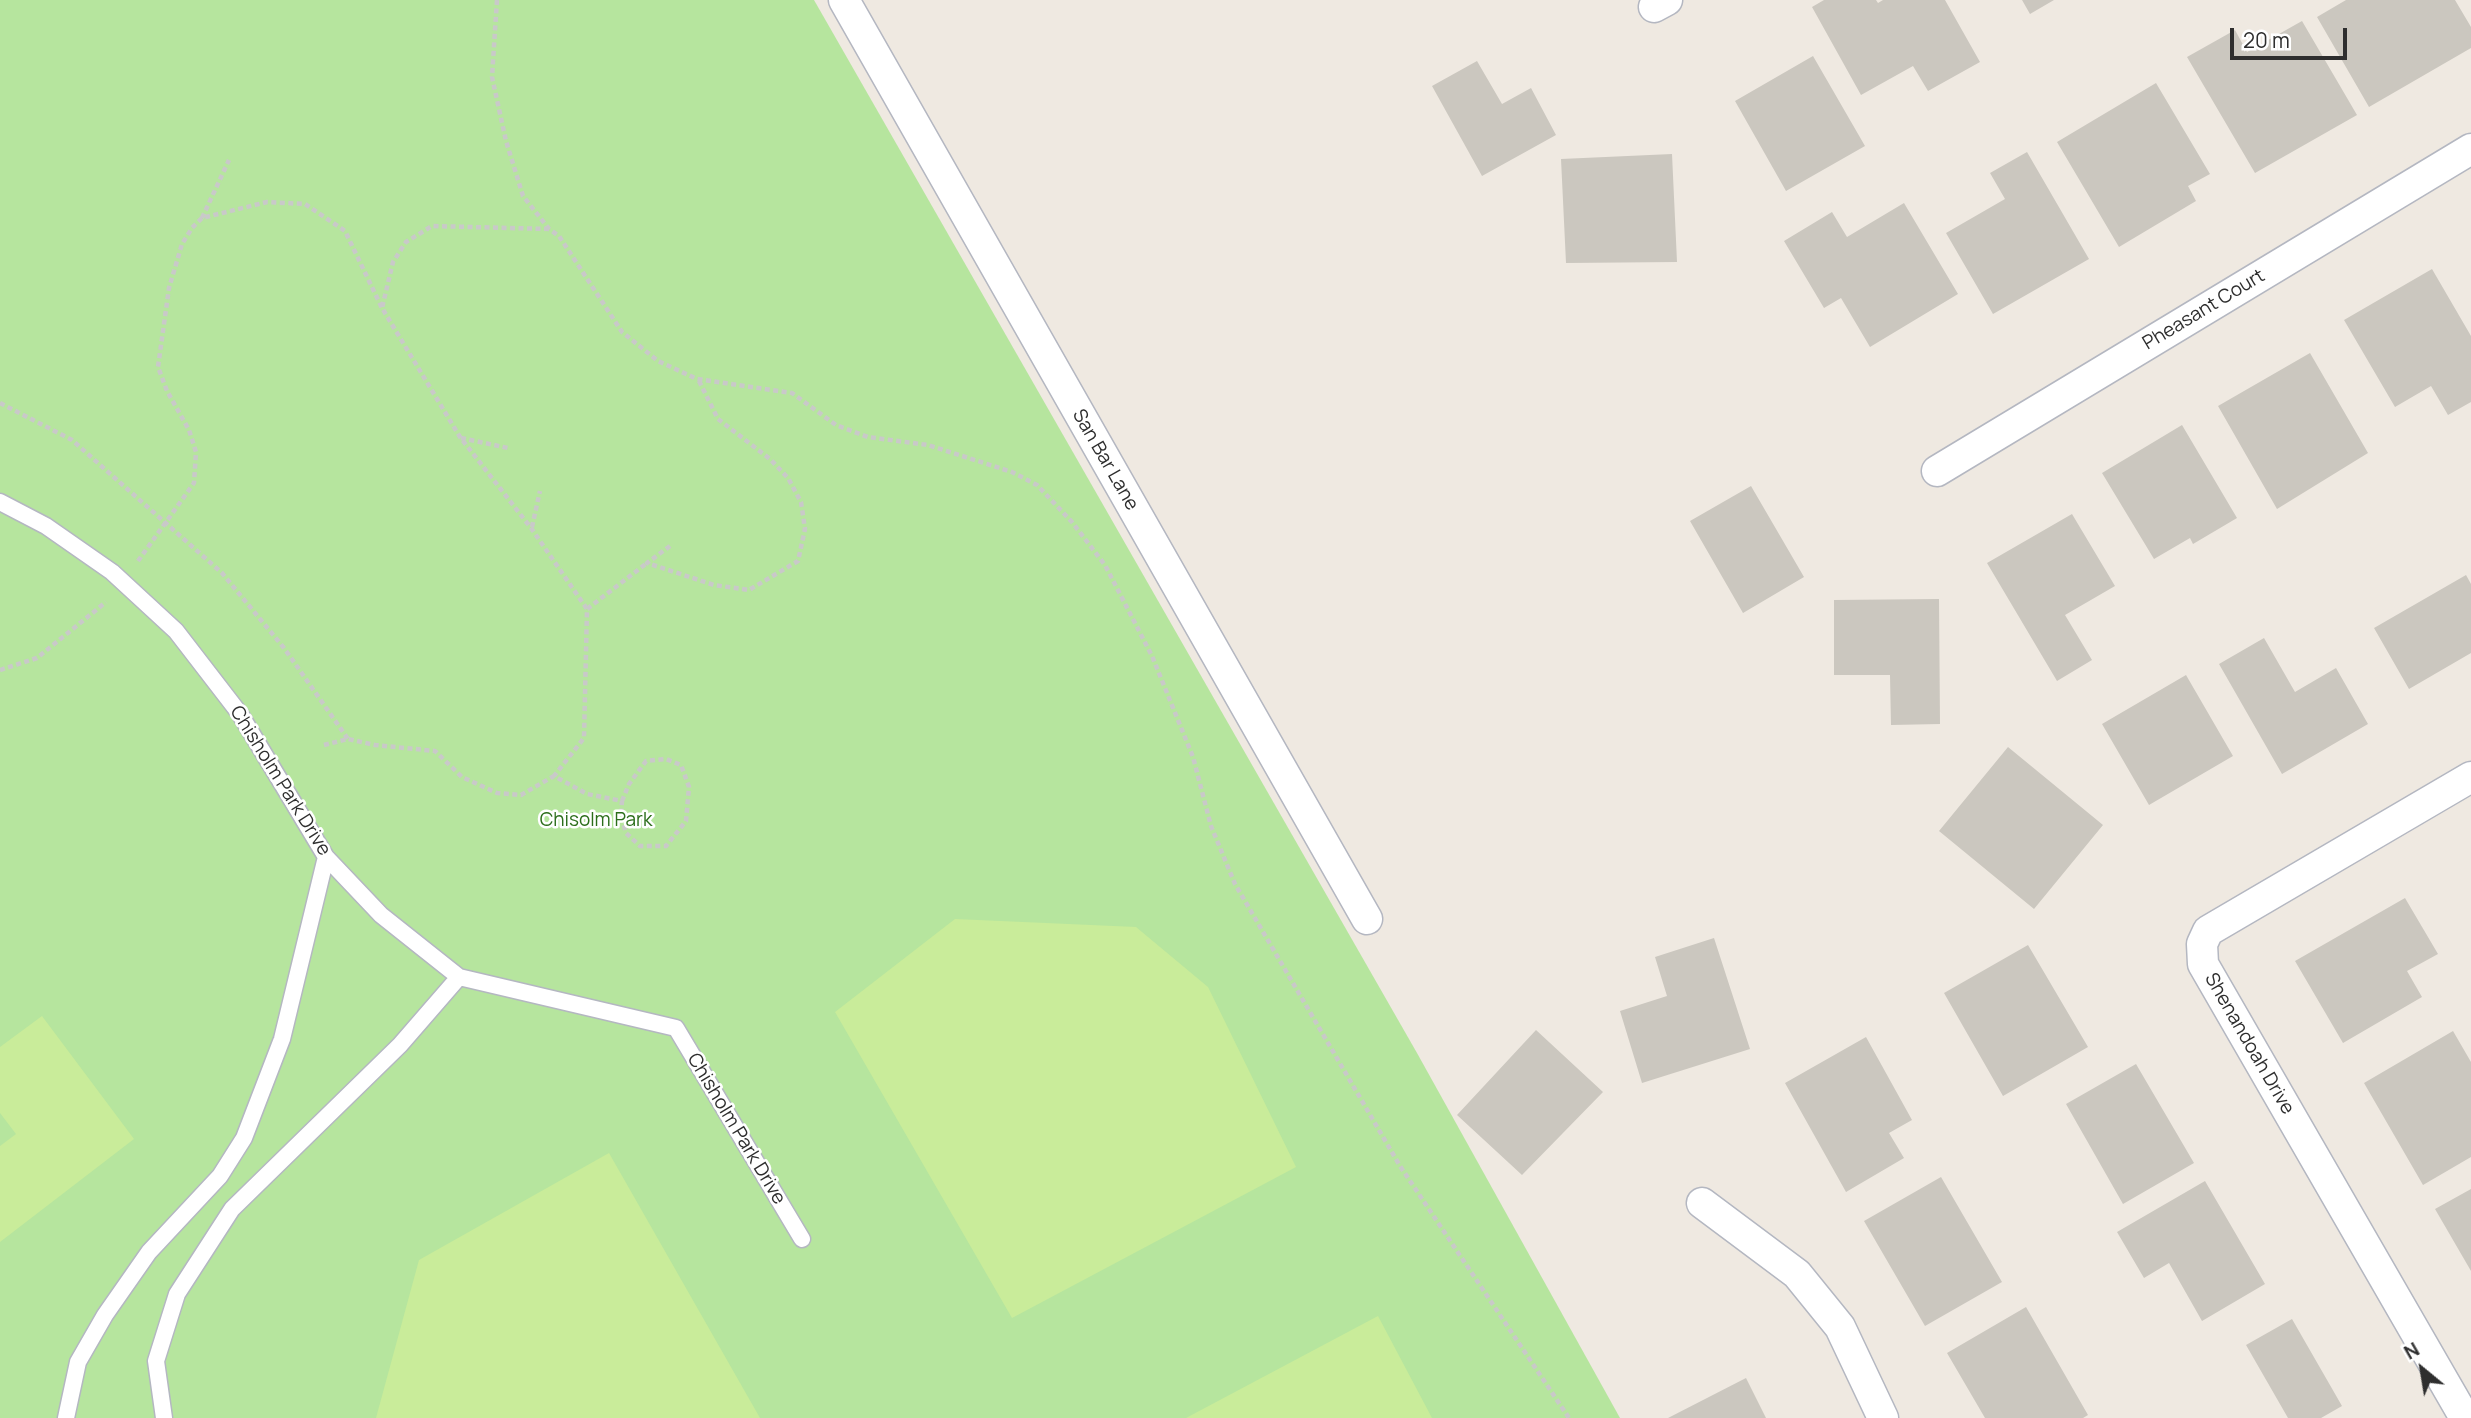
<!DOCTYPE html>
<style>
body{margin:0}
#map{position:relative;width:2471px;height:1418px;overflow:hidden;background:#efe9e1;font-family:Manrope,sans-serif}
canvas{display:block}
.north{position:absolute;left:2387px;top:1334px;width:70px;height:70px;-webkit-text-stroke:5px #fff;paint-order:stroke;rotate:330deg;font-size:19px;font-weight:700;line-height:28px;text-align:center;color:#2e2e2e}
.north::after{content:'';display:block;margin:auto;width:24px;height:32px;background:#2e2e2e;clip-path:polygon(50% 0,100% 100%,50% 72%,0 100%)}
.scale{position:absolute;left:2230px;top:28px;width:117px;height:32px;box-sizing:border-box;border:4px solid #2e2e2e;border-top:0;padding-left:9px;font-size:21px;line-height:24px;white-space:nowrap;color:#2e2e2e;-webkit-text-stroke:5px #fff;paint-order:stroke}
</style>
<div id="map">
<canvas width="2471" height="1418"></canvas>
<div class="north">N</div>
<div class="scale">20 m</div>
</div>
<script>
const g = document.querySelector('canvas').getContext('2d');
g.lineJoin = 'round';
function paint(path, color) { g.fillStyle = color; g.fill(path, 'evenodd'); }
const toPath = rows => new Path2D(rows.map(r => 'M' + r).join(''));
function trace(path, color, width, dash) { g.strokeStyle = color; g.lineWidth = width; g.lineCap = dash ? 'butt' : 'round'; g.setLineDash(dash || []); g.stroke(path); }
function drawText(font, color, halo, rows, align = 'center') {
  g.font = font + ' Manrope,sans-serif'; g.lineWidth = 5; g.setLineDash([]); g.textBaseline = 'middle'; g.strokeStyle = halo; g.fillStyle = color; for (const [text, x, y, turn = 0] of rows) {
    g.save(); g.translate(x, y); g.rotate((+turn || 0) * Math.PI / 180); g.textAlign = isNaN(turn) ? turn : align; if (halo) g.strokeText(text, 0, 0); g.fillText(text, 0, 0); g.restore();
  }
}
const green = toPath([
 [0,0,814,0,1417,1053,1620,1418,0,1418]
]);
const pitch = toPath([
 [955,919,1136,927,1208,987,1296,1167,1012,1318,835,1012],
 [42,1016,134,1139,0,1242,0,1146,16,1134,0,1113,0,1047],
 [609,1153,760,1418,376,1418,419,1260],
 [1378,1316,1432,1418,1186,1418]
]);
const building = toPath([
 [1824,0,1876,0,1878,3,1883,0,1945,0,1980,62,1928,91,1913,66,1861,95,1812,7],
 [2022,0,2054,0,2030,14],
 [2346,0,2455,0,2471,27,2471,48,2369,107,2317,17],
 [2302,21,2357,115,2255,173,2187,57,2235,30,2247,52],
 [1813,56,1865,146,1786,191,1735,101],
 [1477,61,1502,104,1531,88,1556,135,1482,176,1432,86],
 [2156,83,2210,174,2188,186,2196,201,2119,247,2057,142],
 [2027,152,2089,259,1993,314,1946,233,2005,199,1990,173],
 [1672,154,1677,262,1566,263,1561,159],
 [1904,203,1958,294,1870,347,1841,298,1824,308,1784,241,1832,212,1847,237],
 [2432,269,2471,336,2471,402,2448,415,2431,386,2395,407,2344,320],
 [2310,353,2368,453,2277,509,2218,406],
 [2182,425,2237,518,2193,544,2190,538,2154,559,2102,473],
 [1751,486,1804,577,1743,613,1690,521],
 [2072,514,2115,586,2065,615,2092,660,2057,681,1987,563],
 [2466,575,2471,584,2471,653,2409,689,2374,628],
 [1939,599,1940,724,1891,725,1890,675,1834,675,1834,600],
 [2264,638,2295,692,2336,668,2368,724,2282,774,2219,664],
 [2186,675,2233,756,2149,805,2102,724],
 [2008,747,2103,825,2034,909,1939,831],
 [2405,898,2438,954,2407,971,2422,997,2343,1043,2295,961],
 [1714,938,1750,1049,1642,1083,1620,1011,1667,996,1655,957],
 [2028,945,2088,1047,2003,1096,1944,993],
 [1536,1030,1603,1092,1522,1175,1457,1115],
 [2453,1031,2471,1062,2471,1157,2423,1185,2364,1083],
 [1866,1037,1912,1120,1889,1133,1904,1158,1846,1192,1785,1083],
 [2136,1064,2194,1163,2123,1204,2066,1104],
 [1941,1177,2002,1282,1925,1326,1864,1221],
 [2205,1181,2265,1284,2202,1321,2169,1263,2144,1278,2117,1232],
 [2471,1189,2471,1271,2435,1209],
 [2026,1307,2088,1415,2083,1418,1985,1418,1947,1353],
 [2292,1319,2342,1406,2321,1418,2288,1418,2246,1345],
 [1746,1378,1766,1418,1668,1418]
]);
const path = toPath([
 [497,0,492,77,506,141,523,196,549,229,559,236,622,332,658,361,697,379,792,393,836,425,868,437,928,445,1012,472,1037,485,1072,522,1105,565,1152,656,1193,757,1211,826,1235,884,1400,1166,1569,1418],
 [202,218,229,160],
 [549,229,432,226,406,242,393,262,382,308,460,437,531,528,587,609],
 [0,403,72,440,222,573,284,648,348,739],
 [461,438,508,448],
 [532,527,540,491],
 [670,546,647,563,714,585,749,590,798,561,805,529,801,502,788,478,770,459,718,419,698,379],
 [138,561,194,483,196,452,189,430,167,391,158,367,169,288,182,244,192,228,202,218,267,202,305,204,345,231,382,308],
 [0,670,37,658,106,602],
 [324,745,348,739,375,745,435,751,462,777,497,793,521,795,554,776],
 [622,801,629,784,646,761,666,759,681,765,689,787,686,821,666,846,640,846,626,833,621,815,622,801,587,794,554,776,584,738,587,609,647,563]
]);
const lane = toPath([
 [0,502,46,526,112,572,176,631,240,714,326,857,381,915,459,977,676,1028,802,1239],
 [66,1418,78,1362,105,1315,149,1252,220,1176,244,1138,282,1039,326,857],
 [164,1418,156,1361,177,1294,232,1209,400,1045,459,977]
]);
const street = toPath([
 [844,0,1367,919],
 [1654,7,1667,0],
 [1937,471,2471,149],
 [1702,1203,1797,1274,1840,1327,1883,1418],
 [2465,1418,2203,964,2202,944,2208,931,2471,777]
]);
const streetNames = [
 ["Pheasant Court",2204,310,-31],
 ["San Bar Lane",1105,460,60],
 ["Chisholm Park Drive",280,781,58],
 ["Shenandoah Drive",2249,1044,60],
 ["Chisholm Park Drive",736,1129,59]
];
const parkNames = [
 ["Chisolm Park",596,821]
];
paint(green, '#b6e59e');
paint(pitch, '#c9ec9a');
paint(building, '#cbc7bf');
trace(lane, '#b4b7c1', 19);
trace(street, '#b4b7c1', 33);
trace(path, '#c9c9c9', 4.5, [5, 3.5]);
trace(lane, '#fff', 16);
trace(street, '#fff', 30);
drawText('19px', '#2e2e2e', '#fff', streetNames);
drawText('19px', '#2c6e1b', '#fff', parkNames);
</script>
